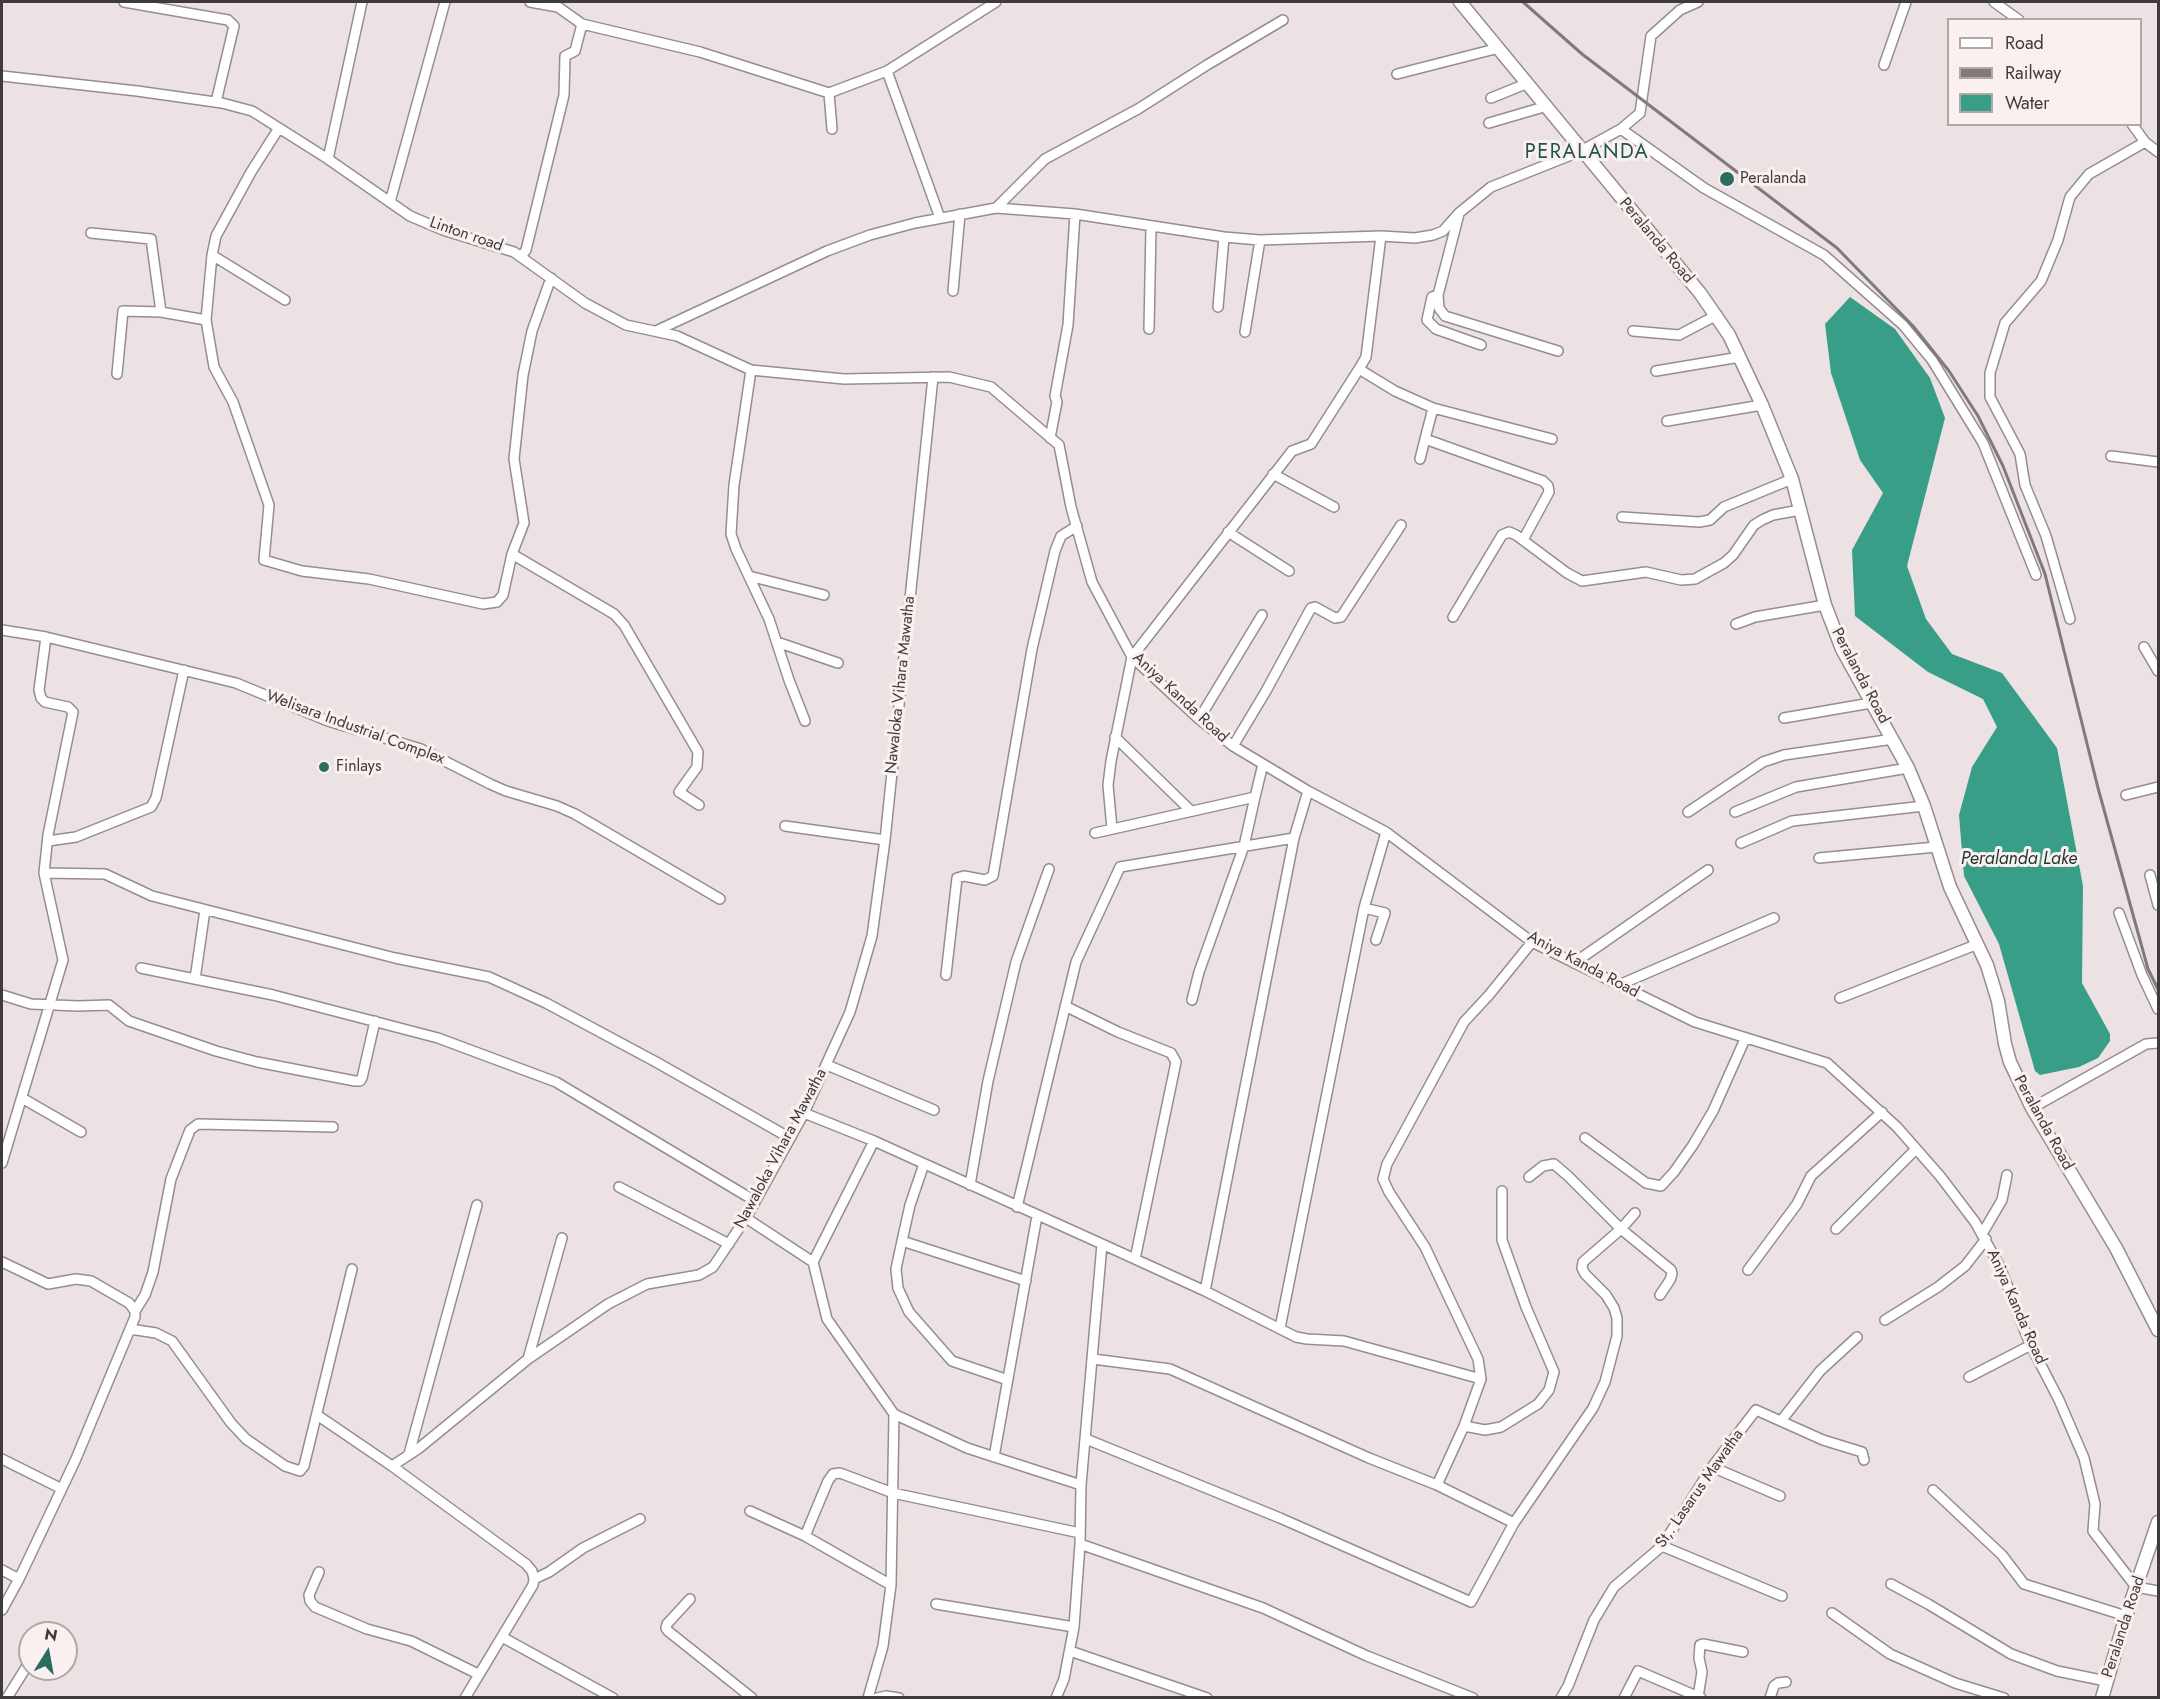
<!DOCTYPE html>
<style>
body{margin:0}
#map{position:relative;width:2160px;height:1699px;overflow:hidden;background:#ede2e3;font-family:Jost,sans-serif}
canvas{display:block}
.frame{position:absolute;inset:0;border:3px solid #3f3b3b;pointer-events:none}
.legend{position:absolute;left:1947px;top:18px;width:195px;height:108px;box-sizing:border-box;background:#faf0f0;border:2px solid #afa8a8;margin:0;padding:8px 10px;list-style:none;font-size:18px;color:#3f3b3b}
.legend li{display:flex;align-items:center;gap:12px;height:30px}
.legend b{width:30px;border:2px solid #afa8a8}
.north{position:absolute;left:18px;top:1621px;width:60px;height:60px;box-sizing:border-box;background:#faf0f0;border:2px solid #afa8a8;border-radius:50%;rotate:11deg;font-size:16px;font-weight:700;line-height:24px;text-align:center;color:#3f3b3b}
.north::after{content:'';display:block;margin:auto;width:21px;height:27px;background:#2b6e5f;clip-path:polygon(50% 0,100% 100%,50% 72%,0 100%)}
</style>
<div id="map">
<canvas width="2160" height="1699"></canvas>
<div class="frame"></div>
<ul class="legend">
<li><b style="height:8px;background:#fff"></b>Road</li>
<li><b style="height:8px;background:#817a7a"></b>Railway</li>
<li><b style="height:16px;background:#389e88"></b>Water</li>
</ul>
<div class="north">N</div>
</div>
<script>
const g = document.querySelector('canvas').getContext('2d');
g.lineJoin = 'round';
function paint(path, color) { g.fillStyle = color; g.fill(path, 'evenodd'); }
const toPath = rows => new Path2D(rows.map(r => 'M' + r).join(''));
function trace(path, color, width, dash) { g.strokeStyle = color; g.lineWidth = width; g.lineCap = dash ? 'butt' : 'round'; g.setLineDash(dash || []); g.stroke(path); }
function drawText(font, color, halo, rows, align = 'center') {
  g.font = font + ' Jost,sans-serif'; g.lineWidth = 6; g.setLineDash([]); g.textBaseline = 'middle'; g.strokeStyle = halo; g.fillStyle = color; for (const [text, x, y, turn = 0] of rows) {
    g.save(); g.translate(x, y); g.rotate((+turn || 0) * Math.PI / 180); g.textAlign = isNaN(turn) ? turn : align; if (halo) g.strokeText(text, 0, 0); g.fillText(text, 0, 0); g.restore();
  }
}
const water = toPath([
 [1850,297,1895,329,1930,378,1945,418,1907,566,1926,619,1952,654,2002,673,2057,748,2083,886,2082,983,2110,1034,2110,1041,2098,1058,2079,1067,2040,1075,2035,1071,1999,944,1964,876,1959,815,1972,767,1997,727,1983,699,1928,672,1855,616,1852,550,1883,493,1860,460,1831,373,1825,324]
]);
const minor = toPath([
 [124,2,228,20,234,26,216,102],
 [530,2,558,7,582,24,700,52,829,93,887,71,996,2],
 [1994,2,2019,20],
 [1884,65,1906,2],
 [887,71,940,218],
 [1397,74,1499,48],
 [2,76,137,91,222,103,252,111,328,159,410,216,443,230,514,252,585,303,626,325,677,336,751,370,844,379,949,377,991,387,1059,445,1071,507,1092,582,1132,657,1199,719,1233,746,1308,791,1386,832,1532,942,1695,1022,1827,1063,1897,1127,1940,1176,1975,1222,2000,1267,2030,1344,2059,1400,2084,1458,2095,1504,2093,1531,2136,1587,2158,1591],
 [829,93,832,129],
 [1491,98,1528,83],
 [1489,123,1547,106],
 [2132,124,2145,142,2158,152],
 [279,128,251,172,216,236,212,255,206,320,214,367,233,402,269,505,264,560,302,571,369,579,483,604,497,602,503,595,512,554,524,523,514,459,523,375,532,331,551,278],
 [1621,129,1704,188,1824,255,1903,325,1932,360,1983,443,2036,575],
 [328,159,362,2],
 [390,202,445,2],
 [996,208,1045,159,1138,109,1207,65,1283,20],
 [1459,214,1438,295,1439,308,1445,316,1558,351],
 [91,233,151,239,161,312],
 [212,255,285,300],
 [521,257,526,250,564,95,565,56,575,51,582,24],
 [953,291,960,214],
 [1438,295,1432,297,1427,320,1436,329,1481,345],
 [1218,307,1224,237],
 [1149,329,1151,227],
 [656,331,827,251,870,235,915,223,996,208,1075,214,1224,237,1260,240,1381,236,1415,238,1433,235,1443,231,1459,213,1491,187,1581,151,1621,129,1640,113,1651,36,1680,10,1698,2],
 [1633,331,1679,335,1717,315],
 [1245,332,1260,240],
 [1359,369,1395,391,1433,408,1552,439],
 [751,370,734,485,731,534,736,549,769,619,789,680,805,721],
 [1656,371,1740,357],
 [117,374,123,311,161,312,206,320],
 [1433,408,1425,439,1543,481,1548,486,1549,492,1523,540],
 [1667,421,1762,405],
 [1050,438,1057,402,1055,396,1068,325,1075,214],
 [2111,456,2158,462],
 [1420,459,1425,439],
 [1273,474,1334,507],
 [1622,517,1699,522,1710,520,1724,507,1792,479],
 [1228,532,1289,571],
 [512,554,614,614,624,625,698,752,697,767,679,792,699,805],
 [749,576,824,595],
 [1453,617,1502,535,1509,532,1516,535,1567,573,1582,581,1646,572,1681,580,1695,579,1724,563,1733,555,1754,525,1762,520,1773,515,1800,510],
 [2070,619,2046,536,2025,485,2020,454,1990,397,1990,373,2005,323,2041,281,2058,240,2070,197,2089,174,2145,142],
 [1736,624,1755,617,1825,605],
 [2,630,46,637,236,683,328,721,421,749,490,784,506,791,557,806,575,814,720,899],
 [777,642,838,663],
 [2144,647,2158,671],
 [1784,718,1871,703],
 [1199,719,1262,615],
 [1115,737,1191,811],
 [1233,746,1266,691,1311,608,1315,607,1335,618,1341,617,1401,525],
 [2126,795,2158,787],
 [1688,812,1763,762,1784,755,1893,739],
 [1735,812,1796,787,1908,768],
 [785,826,885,840],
 [1112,829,1108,785,1111,761,1132,657,1292,451,1311,444,1359,369,1366,357,1381,236],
 [1095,833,1255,797,1263,764],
 [48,841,76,837,151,807,156,798,184,670],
 [1741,843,1792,821,1924,806],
 [1819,858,1936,847],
 [44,873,105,874,152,896,395,958,489,977,546,1003,656,1062,790,1138],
 [2150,875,2158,905],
 [1364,908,1385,913,1376,940],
 [2119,913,2142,975,2158,1009],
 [1574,963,1708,870],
 [141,968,273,995,438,1038,556,1082,755,1201],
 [946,975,957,878,964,876,985,880,993,876,1032,649,1055,551,1061,536,1077,526],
 [195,979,205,910],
 [1619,985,1774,918],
 [2,995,31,1004,78,1006,109,1005,129,1021,216,1051,257,1062,355,1081,360,1081,362,1078,375,1021],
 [1840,998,1978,944],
 [1192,1000,1199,972,1244,846,1255,797],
 [1065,1006,1118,1032,1171,1053,1176,1062,1135,1259],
 [827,1065,934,1110],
 [22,1098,81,1132],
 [2032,1108,2146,1044,2158,1043],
 [804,1113,874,1141,1102,1244,1081,1485,1080,1544,1074,1627,1064,1679,1056,1698],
 [1585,1138,1646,1183,1661,1186,1674,1172,1693,1145,1713,1111,1745,1039],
 [2,1163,63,960,44,873,48,835,73,712,68,707,45,702,41,698,39,690,46,637],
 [924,1164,910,1205,902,1241,896,1269,898,1288,909,1312,952,1361,1008,1380],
 [1529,1177,1543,1166,1554,1164,1568,1176,1621,1229,1671,1270,1672,1274,1670,1280,1660,1295],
 [970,1185,988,1081,1016,962,1049,869],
 [619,1187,729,1244],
 [1017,1207,1076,962,1120,867,1294,838],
 [746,1218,813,1262,827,1319,894,1414,891,1585,883,1646,868,1698],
 [1836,1229,1916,1149],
 [1982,1234,2002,1200,2007,1175],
 [902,1241,1026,1281],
 [1102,1244,1205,1291,1296,1337,1307,1339,1344,1341,1481,1379],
 [2,1262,48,1284,76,1279,91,1281,129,1303,135,1311,135,1317,75,1461,19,1579,2,1610],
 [813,1262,874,1141],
 [1748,1270,1797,1204,1811,1176,1882,1112],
 [1205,1291,1294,838,1308,791],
 [135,1311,145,1295,153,1272,171,1179,190,1130,198,1124,333,1127],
 [1885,1320,1938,1287,1965,1266,1986,1239],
 [1280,1328,1364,908,1386,832],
 [130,1329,156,1333,172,1341,231,1423,246,1439,285,1466,300,1471,304,1466,352,1269],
 [528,1359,562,1238],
 [1093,1359,1170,1369,1369,1458,1437,1485,1514,1523],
 [1969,1377,2031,1345],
 [894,1414,967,1448,1081,1485],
 [317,1415,392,1466,526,1564,532,1571,534,1579,533,1585,465,1698],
 [1781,1421,1820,1371,1857,1337],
 [1464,1426,1485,1430,1501,1427,1538,1404,1549,1390,1554,1372,1526,1307,1502,1240,1502,1191],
 [1086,1439,1280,1518,1471,1602,1514,1523,1593,1408,1605,1382,1617,1336,1617,1318,1614,1308,1606,1295,1585,1274,1582,1268,1583,1262,1621,1229,1635,1213],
 [409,1454,477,1205],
 [994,1457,1037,1216],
 [2,1459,60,1488],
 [392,1466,418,1449,528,1359,608,1304,647,1284,699,1275,713,1267,746,1218,804,1113,850,1012,872,936,885,840,933,377],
 [1712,1467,1780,1496],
 [1437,1485,1464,1426,1481,1379,1478,1359,1425,1247,1389,1192,1383,1179,1387,1164,1464,1022,1489,995,1532,942],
 [1933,1490,2002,1555,2024,1584,2126,1616],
 [750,1511,805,1536,891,1585],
 [805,1536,828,1481,833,1474,840,1473,893,1493,1080,1533],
 [1080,1544,1263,1608,1367,1656,1473,1698],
 [1662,1546,1782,1596],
 [2,1570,19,1579],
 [319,1572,309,1595,310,1601,315,1607,367,1629,411,1641,478,1674],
 [534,1579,549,1572,583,1548,640,1519],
 [1891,1584,1928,1604,2011,1654,2057,1671,2106,1681],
 [690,1599,667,1624,666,1628,668,1631,752,1698],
 [936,1604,1074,1627],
 [1832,1613,1890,1654,1955,1683,2004,1698],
 [47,1633,51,1628],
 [502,1637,613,1698],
 [1070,1651,1207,1698],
 [1698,1697,1702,1672,1699,1658,1700,1645,1703,1644,1743,1652],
 [7,1698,30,1661],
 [877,1698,886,1696,899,1698],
 [1561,1698,1568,1686,1594,1620,1614,1587,1662,1546,1712,1467,1756,1410,1823,1440,1862,1452,1864,1460],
 [1624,1698,1638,1671,1701,1698],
 [1770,1698,1774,1686,1778,1683,1786,1682]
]);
const major = toPath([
 [1460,2,1700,293,1729,335,1762,405,1792,479,1825,605,1842,649,1908,768,1924,806,1950,887,1987,965,1998,1001,2005,1044,2010,1062,2032,1108,2116,1248,2158,1330],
 [2102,1698,2126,1616,2158,1522]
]);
const rail = toPath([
 [1523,2,1582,54,1837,248,1913,326,1949,371,1978,416,2003,466,2045,574,2098,788,2148,969,2158,989]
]);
const markers = [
 [1727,179,8,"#2b6e5f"],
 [324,767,6,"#2b6e5f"]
];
const poiNames = [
 ["Peralanda",1740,179],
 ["Finlays",336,767]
];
const streetNames = [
 ["Linton road",466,235,19],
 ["Peralanda Road",1656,241,50],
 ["Peralanda Road",1860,676,62],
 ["Nawaloka Vihara Mawatha",901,685,-84],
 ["Aniya Kanda Road",1180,698,43],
 ["Welisara Industrial Complex",355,728,20],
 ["Aniya Kanda Road",1583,965,28],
 ["Peralanda Road",2043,1123,61],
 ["Nawaloka Vihara Mawatha",781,1149,-62],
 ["Aniya Kanda Road",2016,1307,66],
 ["St,. Lasarus Mawatha",1700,1489,-55],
 ["Peralanda Road",2124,1627,-72]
];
const waterNames = [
 ["Peralanda Lake",2019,860]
];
const quarterNames = [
 ["PERALANDA",1587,153]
];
paint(water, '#389e88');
trace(minor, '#968d8d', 12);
trace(major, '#968d8d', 15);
trace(minor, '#fff', 9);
trace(major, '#fff', 12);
trace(rail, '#817a7a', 3);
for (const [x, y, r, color] of markers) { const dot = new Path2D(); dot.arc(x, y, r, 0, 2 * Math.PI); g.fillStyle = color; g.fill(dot); trace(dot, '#faf0f0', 2); }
drawText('16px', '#3f3b3b', '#faf0f0', poiNames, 'left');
drawText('16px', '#3f3b3b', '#faf0f0', streetNames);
drawText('italic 18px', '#213832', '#faf0f0', waterNames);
g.letterSpacing = '1.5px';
drawText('20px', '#205549', '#faf0f0', quarterNames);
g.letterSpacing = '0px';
</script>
